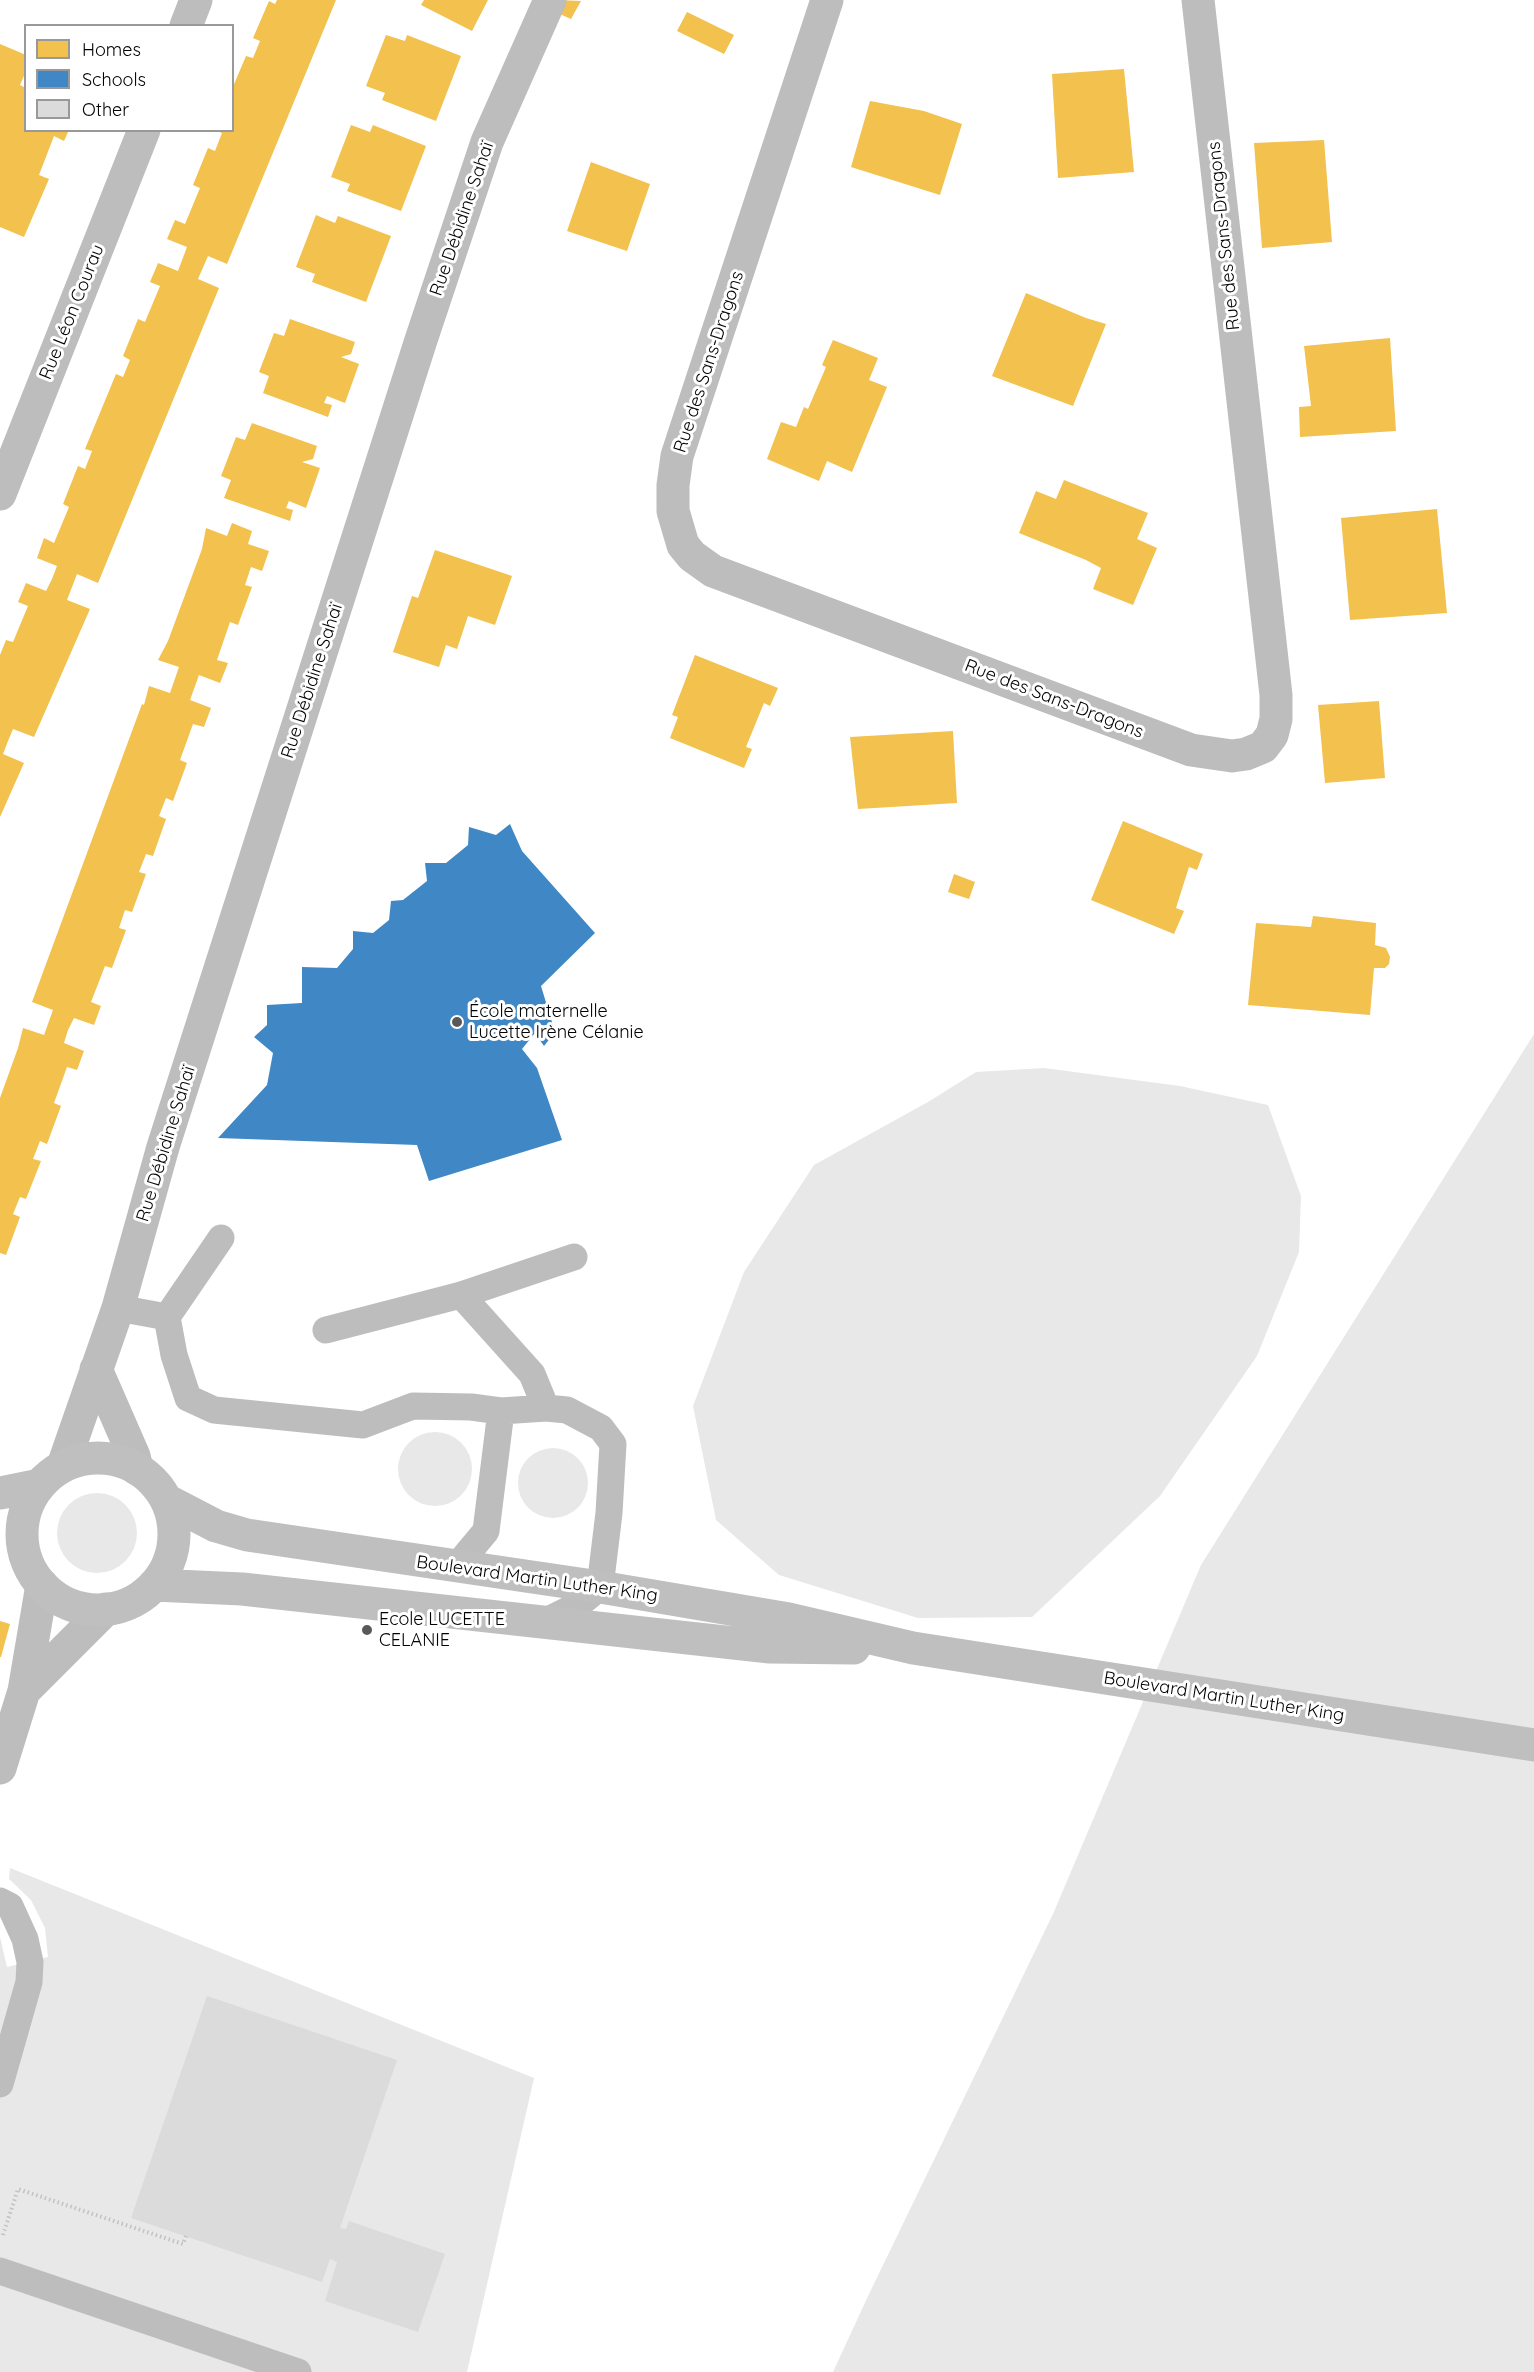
<!DOCTYPE html>
<meta charset="utf-8">
<style>
body{margin:0}
#map{position:relative;width:1534px;height:2372px;overflow:hidden;background:#fff;font-family:Quicksand,sans-serif}
canvas{display:block}
.legend{position:absolute;left:24px;top:24px;width:210px;height:108px;box-sizing:border-box;background:#fff;border:2px solid #999;margin:0;padding:8px 10px;list-style:none;font-size:18px;color:#000}
.legend li{display:flex;align-items:center;gap:12px;height:30px}
.legend b{width:30px;border:2px solid #999}
</style>
<div id="map">
<canvas width="1534" height="2372"></canvas>
<ul class="legend">
<li><b style="height:16px;background:#f2c14e"></b>Homes</li>
<li><b style="height:16px;background:#3f88c5"></b>Schools</li>
<li><b style="height:16px;background:#dbdbdb"></b>Other</li>
</ul>
</div>
<script>
const g = document.querySelector('canvas').getContext('2d');
g.lineJoin = 'round';
function paint(path, color) { g.fillStyle = color; g.fill(path, 'evenodd'); }
const toPath = rows => new Path2D(rows.map(r => 'M' + r).join(''));
function trace(path, color, width, dash) { g.strokeStyle = color; g.lineWidth = width; g.lineCap = dash ? 'butt' : 'round'; g.setLineDash(dash || []); g.stroke(path); }
function drawText(font, color, halo, rows, align = 'center') {
  g.font = font + ' Quicksand,sans-serif'; g.lineWidth = 6; g.setLineDash([]); g.textBaseline = 'middle'; g.strokeStyle = halo; g.fillStyle = color; for (const [text, x, y, turn = 0] of rows) {
    g.save(); g.translate(x, y); g.rotate((+turn || 0) * Math.PI / 180); g.textAlign = isNaN(turn) ? turn : align; if (halo) g.strokeText(text, 0, 0); g.fillText(text, 0, 0); g.restore();
  }
}
const green = toPath([
 [1534,1034,1534,2372,833,2372,869,2294,1053,1914,1201,1565],
 [1044,1068,1180,1086,1268,1105,1301,1196,1299,1252,1257,1356,1160,1496,1032,1617,918,1618,779,1575,716,1520,693,1406,744,1272,814,1165,928,1102,976,1072],
 '398 1469a37 37 0 1 1 74 0a37 37 0 1 1-74 0Z',
 '518 1483a35 35 0 1 1 70 0a35 35 0 1 1-70 0Z',
 '57 1533a40 40 0 1 1 80 0a40 40 0 1 1-80 0Z',
 [10,1868,534,2078,467,2372,0,2372,0,1937,7,1967,48,1957,45,1928,31,1900,9,1879]
]);
const homes = toPath([
 [277,0,336,0,227,264,208,256,198,279,219,288,98,583,77,574,67,600,90,609,34,737,13,729,8,741,3,754,24,763,0,817,0,655,6,640,13,642,28,606,18,602,26,583,46,591,52,579,57,566,37,558,44,538,54,543,69,507,63,504,78,466,85,469,92,451,85,449,116,374,123,377,130,360,123,356,138,319,145,322,160,286,150,282,158,263,178,271,187,247,167,239,175,220,185,224,200,188,193,185,208,148,215,151,222,133,215,130,232,130,232,89,246,56,253,58,260,41,253,38,269,1,275,4],
 [424,0,488,0,472,31,421,5],
 [558,0,581,1,571,19,553,11],
 [687,12,734,35,724,54,677,31],
 [386,35,405,41,407,35,461,56,436,121,382,100,385,93,366,86],
 [0,44,26,55,26,71,20,85,26,88,26,130,69,130,64,141,54,136,39,175,49,179,24,237,0,227],
 [1124,69,1134,172,1058,178,1052,74],
 [870,101,924,111,962,124,940,195,851,167],
 [351,125,370,132,373,125,426,146,401,211,347,191,350,184,331,177],
 [1324,140,1332,242,1262,248,1254,143],
 [591,162,650,184,627,251,567,231],
 [316,215,335,223,338,216,391,236,366,302,312,282,315,274,296,267],
 [1026,293,1086,318,1106,324,1073,406,992,376],
 [290,319,355,342,351,354,341,357,359,364,345,403,327,396,324,403,332,405,328,417,263,393,269,376,259,372,274,333,284,336],
 [1390,338,1396,431,1300,437,1299,407,1311,406,1304,346],
 [833,340,878,358,869,380,887,387,852,472,827,461,819,481,767,459,781,422,796,427,804,407,808,409,826,367,822,365],
 [252,423,317,446,313,459,302,462,320,468,306,508,289,501,286,508,293,510,290,521,224,498,231,480,221,476,236,437,245,440],
 [1064,480,1148,513,1137,539,1157,548,1133,605,1093,589,1101,568,1086,560,1019,533,1036,491,1056,499],
 [1437,509,1447,613,1350,620,1341,518],
 [232,523,252,531,248,544,269,551,262,571,251,567,245,585,252,587,238,625,230,622,217,660,228,663,220,683,199,675,190,700,211,708,204,727,193,724,180,760,187,763,173,801,166,798,159,816,166,819,153,856,146,854,139,872,146,874,132,912,125,910,119,928,126,930,112,968,105,966,91,1002,101,1006,94,1025,74,1018,68,1030,64,1043,84,1051,77,1070,67,1067,54,1103,61,1106,47,1144,40,1141,33,1159,41,1161,26,1199,20,1197,13,1214,20,1217,6,1255,0,1253,0,1098,18,1048,23,1028,44,1035,53,1010,32,1002,142,704,144,705,149,686,170,693,179,667,158,660,168,641,202,549,206,528,227,536],
 [435,550,512,576,495,625,468,616,457,649,446,645,439,667,393,652,412,596,418,598],
 [695,655,778,688,770,706,764,703,746,747,752,749,744,768,670,738,678,717,672,715],
 [1379,701,1385,778,1325,783,1318,705],
 [953,731,957,803,858,809,850,737],
 [1123,821,1203,854,1197,870,1189,867,1176,908,1184,911,1174,934,1091,900],
 [954,874,975,882,969,899,948,892],
 [1313,916,1376,923,1375,945,1386,948,1390,957,1389,964,1385,968,1374,968,1370,1015,1248,1005,1256,923,1311,927],
 [0,1621,10,1624,1,1657,0,1657]
]);
const schools = toPath([
 [510,824,522,851,595,933,541,986,555,1032,544,1046,535,1033,522,1049,537,1068,562,1140,429,1181,417,1145,218,1138,267,1085,273,1053,254,1037,267,1025,267,1005,302,1003,302,967,337,968,353,949,353,931,373,933,389,920,391,901,403,900,427,881,425,863,446,863,468,845,469,827,496,835]
]);
const building = toPath([
 [207,1996,397,2060,340,2228,346,2229,349,2221,445,2254,418,2332,325,2301,337,2262,330,2259,322,2282,131,2218]
]);
const path = toPath([
 [3,2235,18,2189,183,2244,186,2236]
]);
const service = toPath([
 [221,1238,167,1317,174,1355,188,1398,214,1410,363,1425,413,1406,471,1407,501,1411,546,1408,567,1410,601,1428,613,1444,609,1513,600,1587,578,1605,548,1620],
 [461,1295,532,1374,546,1408],
 [118,1308,167,1317],
 [326,1330,461,1295,574,1257],
 [456,1567,486,1531,501,1411],
 [0,1901,10,1906,25,1939,30,1962,29,1982,0,2084],
 [0,2271,298,2372]
]);
const minor = toPath([
 [827,0,677,456,673,485,673,511,683,545,692,556,713,571,1191,750,1232,756,1246,754,1263,747,1272,735,1276,719,1276,695,1198,0],
 [186,26,196,0],
 [0,494,144,130],
 [96,1369,134,1456,137,1469],
 [63,1466,118,1308,163,1147,421,340,487,142,550,0],
 [24,1691,106,1609],
 [0,1768,24,1691,42,1585]
]);
const secondary = toPath([
 '22 1534a76 76 0 1 1 152 0a76 76 0 1 1-152 0Z',
 [0,1493,40,1485],
 [166,1500,216,1526,247,1535,600,1587,789,1619,913,1648,1534,1745],
 [154,1585,242,1589,770,1647,854,1648]
]);
const markers = [
 [457,1022,6,"#595959"],
 [367,1630,6,"#595959"]
];
const streetNames = [
 ["Rue Débidine Sahaï",462,219,-71],
 ["Rue des Sans-Dragons",1224,236,-96],
 ["Rue Léon Courau",72,312,-68],
 ["Rue des Sans-Dragons",709,362,-72],
 ["Rue Débidine Sahaï",312,681,-72],
 ["Rue des Sans-Dragons",1054,699,21],
 ["Rue Débidine Sahaï",166,1144,-73],
 ["Boulevard Martin Luther King",537,1579,8],
 ["Boulevard Martin Luther King",1224,1697,9]
];
const poiNames = [
 ["École maternelle",469,1012],
 ["Lucette Irène Célanie",469,1033],
 ["Ecole LUCETTE",379,1620],
 ["CELANIE",379,1641]
];
paint(green, '#e8e8e8');
paint(homes, '#f2c14e');
paint(schools, '#3f88c5');
paint(building, '#dbdbdb');
trace(path, '#c2c2c2', 4, [1.5, 3]);
trace(service, '#bdbdbd', 27);
trace(minor, '#bdbdbd', 33);
trace(secondary, '#bfbfbf', 33);
for (const [x, y, r, color] of markers) { const dot = new Path2D(); dot.arc(x, y, r, 0, 2 * Math.PI); g.fillStyle = color; g.fill(dot); trace(dot, '#fff', 2); }
drawText('18px', '#000', '#fff', streetNames);
drawText('18px', '#000', '#fff', poiNames, 'left');
</script>
